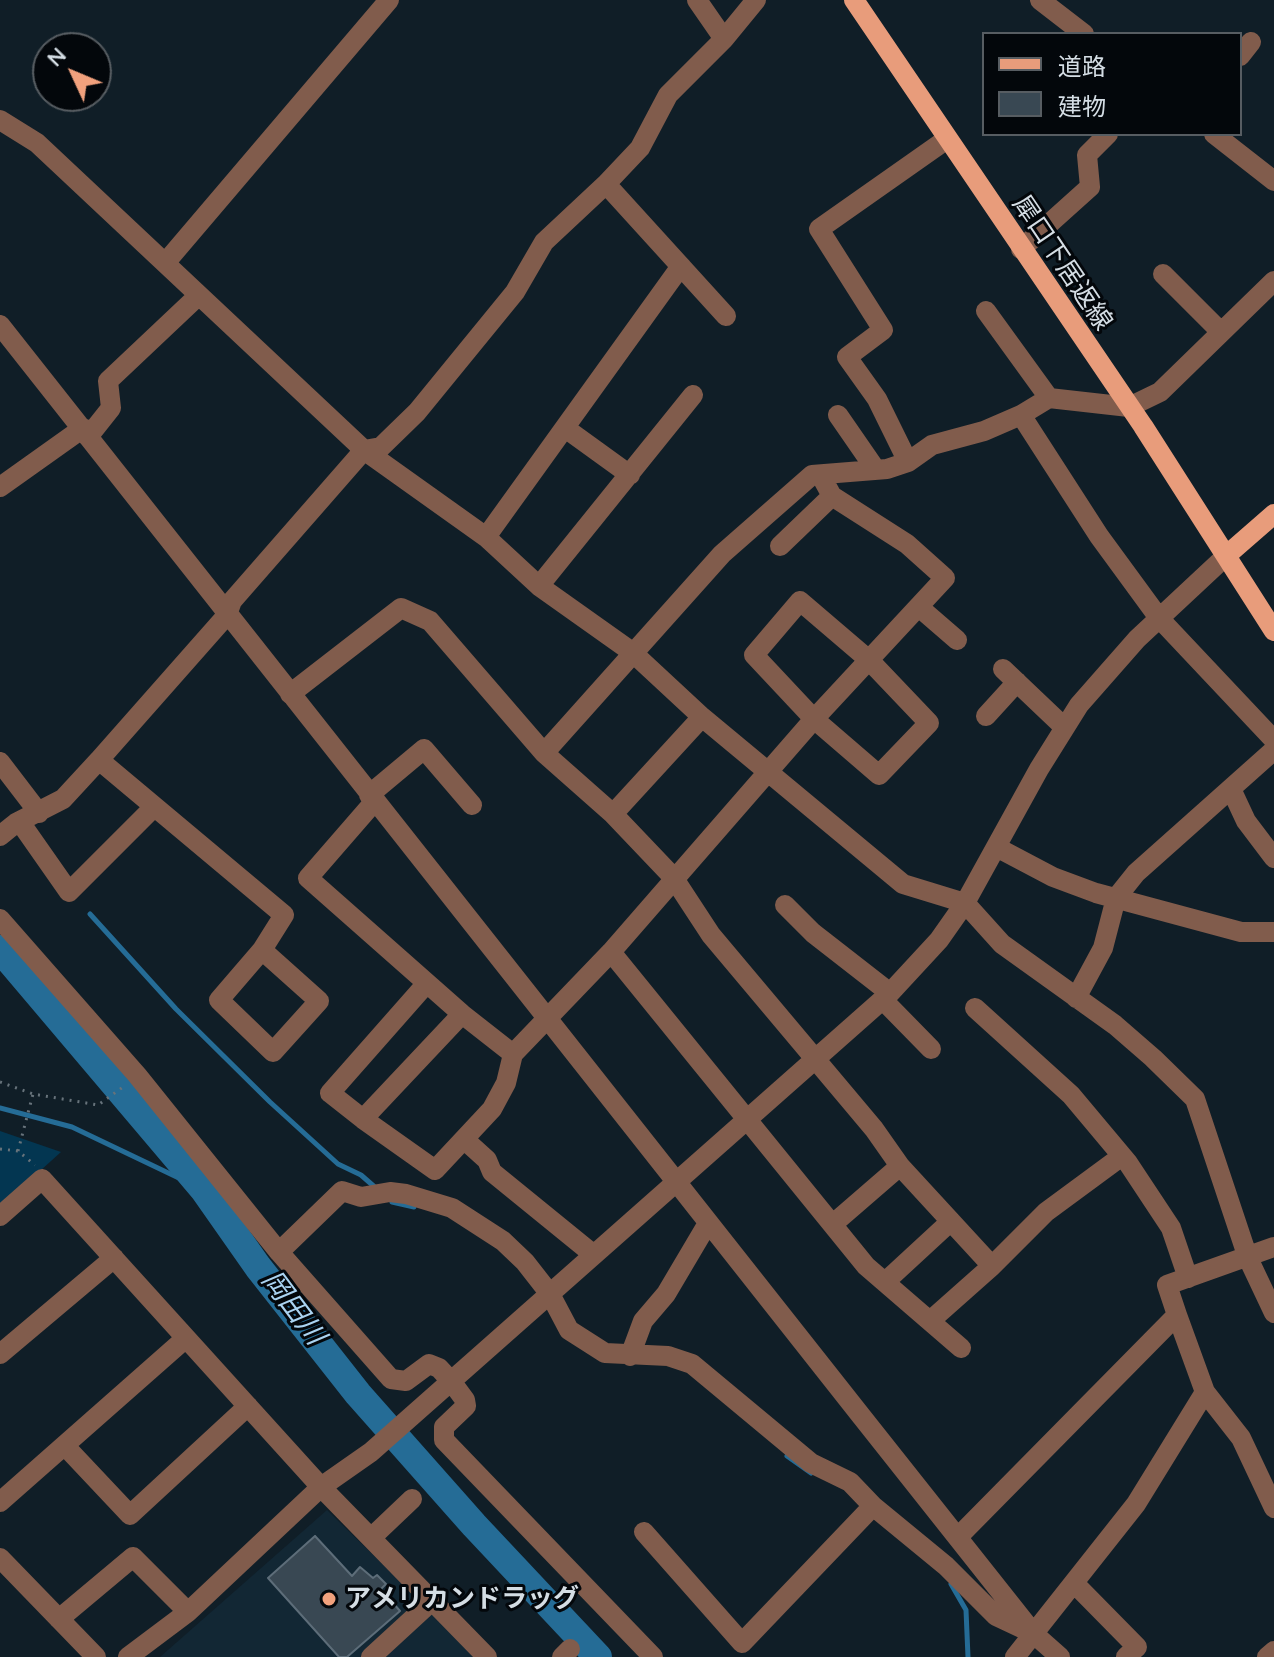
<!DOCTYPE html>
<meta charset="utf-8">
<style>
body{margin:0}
#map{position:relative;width:1274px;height:1657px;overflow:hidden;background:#101e27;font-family:Quicksand,"Noto Sans JP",sans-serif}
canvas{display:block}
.legend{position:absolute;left:982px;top:32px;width:260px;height:104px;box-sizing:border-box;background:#03070b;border:2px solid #575d62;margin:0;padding:10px 14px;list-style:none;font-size:24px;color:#d4dde4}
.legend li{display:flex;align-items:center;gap:16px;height:40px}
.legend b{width:40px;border:2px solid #575d62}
.north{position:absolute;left:32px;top:32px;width:80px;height:80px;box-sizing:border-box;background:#03070b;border:2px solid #575d62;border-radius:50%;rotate:314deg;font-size:22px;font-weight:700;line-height:32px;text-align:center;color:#d4dde4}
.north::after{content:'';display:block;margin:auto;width:28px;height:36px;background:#f1a17d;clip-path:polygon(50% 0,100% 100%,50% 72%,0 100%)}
</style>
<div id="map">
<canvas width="1274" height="1657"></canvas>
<ul class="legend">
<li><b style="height:10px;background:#e89c7b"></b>道路</li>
<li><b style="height:22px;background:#394853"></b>建物</li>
</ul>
<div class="north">N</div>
</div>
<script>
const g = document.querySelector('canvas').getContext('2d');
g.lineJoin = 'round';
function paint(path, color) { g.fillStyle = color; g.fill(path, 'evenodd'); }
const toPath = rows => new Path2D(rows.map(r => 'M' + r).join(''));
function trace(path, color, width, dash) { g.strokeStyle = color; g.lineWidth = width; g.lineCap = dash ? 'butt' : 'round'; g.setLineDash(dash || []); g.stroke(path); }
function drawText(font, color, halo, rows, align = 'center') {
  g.font = font + ' Quicksand,"Noto Sans JP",sans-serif'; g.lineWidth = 6; g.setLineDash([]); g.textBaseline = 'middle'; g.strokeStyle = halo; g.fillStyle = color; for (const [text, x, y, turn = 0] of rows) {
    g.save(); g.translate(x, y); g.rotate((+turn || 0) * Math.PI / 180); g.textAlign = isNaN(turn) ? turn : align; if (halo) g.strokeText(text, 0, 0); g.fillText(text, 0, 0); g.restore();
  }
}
const built = toPath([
 [327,1510,478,1657,160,1657]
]);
const green = toPath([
 [0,1131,61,1152,0,1207]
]);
const stream = toPath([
 [90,914,176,1009,270,1102,338,1164,361,1175,377,1189],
 [0,1108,72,1127,204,1190],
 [392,1202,414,1207],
 [787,1456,811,1473],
 [951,1584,966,1610,968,1657]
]);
const river = toPath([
 [0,949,204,1190,258,1267,358,1394,474,1525,598,1657]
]);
const building = toPath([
 [315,1536,352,1576,360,1567,373,1578,377,1575,386,1584,381,1589,400,1611,347,1657,339,1657,268,1578,315,1536]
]);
const path = toPath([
 [0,1082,33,1094],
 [0,1149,18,1151,35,1165],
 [18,1151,33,1094,98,1105,123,1087]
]);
const minor = toPath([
 [697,0,724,39],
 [1040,0,1084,34],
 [1240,56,1251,42],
 [0,120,37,143,364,450,486,537,539,586,632,652,702,717,903,884,965,903,1002,944,1115,1025,1153,1058,1195,1099,1248,1258,1274,1313],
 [1214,134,1274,181],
 [1021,249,1090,187,1087,155,1108,134],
 [166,262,389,0],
 [1163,274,1221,332],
 [986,311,1049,398],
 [726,316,606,184,640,148,668,95,724,39,756,0],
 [0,325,862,1417,1034,1634,1060,1657],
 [838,415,876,470],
 [1021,415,1099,536,1159,618,1274,740],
 [565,428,630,475],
 [88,437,111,408,108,381,198,296],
 [908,462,877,399,847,357,883,330,819,229,947,139],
 [0,487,83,428],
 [486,537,681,266],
 [780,546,832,496],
 [539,586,693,395],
 [800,601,869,660,929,723,879,775,814,719,754,655,800,601],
 [920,608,957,640],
 [1003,669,1064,727],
 [290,694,401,608,430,621,544,753,613,814,673,877,711,935,874,1129,900,1166,992,1266,930,1321],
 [986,716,1017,682],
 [544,753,722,554,812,475,887,469,908,462,932,445,984,431,1021,415,1049,398,1129,407,1160,392,1274,281],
 [99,760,284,915,262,950,219,1000,273,1052,319,1001,262,950],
 [0,762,39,813],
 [1232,791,1246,821,1274,858],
 [369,795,424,749,472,805],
 [374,802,308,878,462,1014,513,1054,611,952,814,719,945,578,907,544,832,496,821,476],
 [613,814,702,717],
 [20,822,69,892,153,808],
 [0,836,16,823,63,799,99,760,227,615,232,601,364,450,381,447,417,412,515,292,544,242,606,184],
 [998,848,1053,877,1096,893,1241,932,1274,932],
 [785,905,813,933,890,993],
 [0,919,137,1075,279,1252,391,1379,406,1381,429,1364,439,1368,451,1381,465,1400,466,1406,444,1427,444,1440,653,1657],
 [611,952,866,1266,961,1348],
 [427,983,330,1093,363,1119,462,1014],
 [1076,998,1103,948,1116,898,1136,873,1274,750],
 [883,1000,931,1049],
 [975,1008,1071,1095,1128,1163,1171,1228,1188,1278],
 [363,1119,435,1170,492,1109,506,1083,513,1054],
 [466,1141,487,1160,492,1172,594,1255],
 [0,1216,42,1179,321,1487,487,1657],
 [833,1224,900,1166],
 [279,1252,342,1191,361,1197,390,1192,406,1194,452,1208,503,1241,525,1262,550,1294,569,1330,605,1353,668,1356,692,1364,811,1463,850,1482,873,1506,946,1566,996,1616,1030,1632],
 [992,1266,1046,1212,1122,1156],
 [885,1282,950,1222],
 [0,1354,114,1258],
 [630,1356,643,1321,666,1294,708,1223],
 [1205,1392,1241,1438,1274,1508],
 [65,1446,130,1515,248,1406],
 [0,1502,186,1338],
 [644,1532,742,1643,873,1506],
 [958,1537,1177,1315,1167,1285,1274,1247],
 [371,1538,412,1499],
 [0,1558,96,1657],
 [1074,1583,1137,1647,1126,1657],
 [59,1619,133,1557,188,1612],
 [128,1657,188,1612,321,1487,371,1452,890,993,939,940,965,903,1039,769,1079,705,1137,639,1227,555],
 [371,1657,432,1601],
 [562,1657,570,1649],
 [1015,1657,1136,1504,1205,1392,1177,1315],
 [1267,1657,1274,1651]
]);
const major = toPath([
 [854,0,1143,426,1274,631],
 [1227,555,1274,514]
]);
const markers = [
 [329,1599,8,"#f1a17d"]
];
const streetNames = [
 ["犀口下居返線",1062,263,56]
];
const poiNames = [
 ["アメリカンドラッグ",345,1599]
];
const waterNames = [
 ["岡田川",293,1308,53]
];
paint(built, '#122734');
paint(green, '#033651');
trace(stream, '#256c96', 5);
trace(river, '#256c96', 28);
paint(building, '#394853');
trace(building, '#5d6d79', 2);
trace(path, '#67737b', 3, [2, 6]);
trace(minor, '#815c4c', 20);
trace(major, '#e89c7b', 20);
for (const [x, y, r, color] of markers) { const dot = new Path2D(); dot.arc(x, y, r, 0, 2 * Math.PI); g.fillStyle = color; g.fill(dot); trace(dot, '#03070b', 3); }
drawText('26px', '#d4dde4', '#03070b', streetNames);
drawText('bold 26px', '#d4dde4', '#03070b', poiNames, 'left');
drawText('italic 28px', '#aad3f1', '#03070b', waterNames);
</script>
